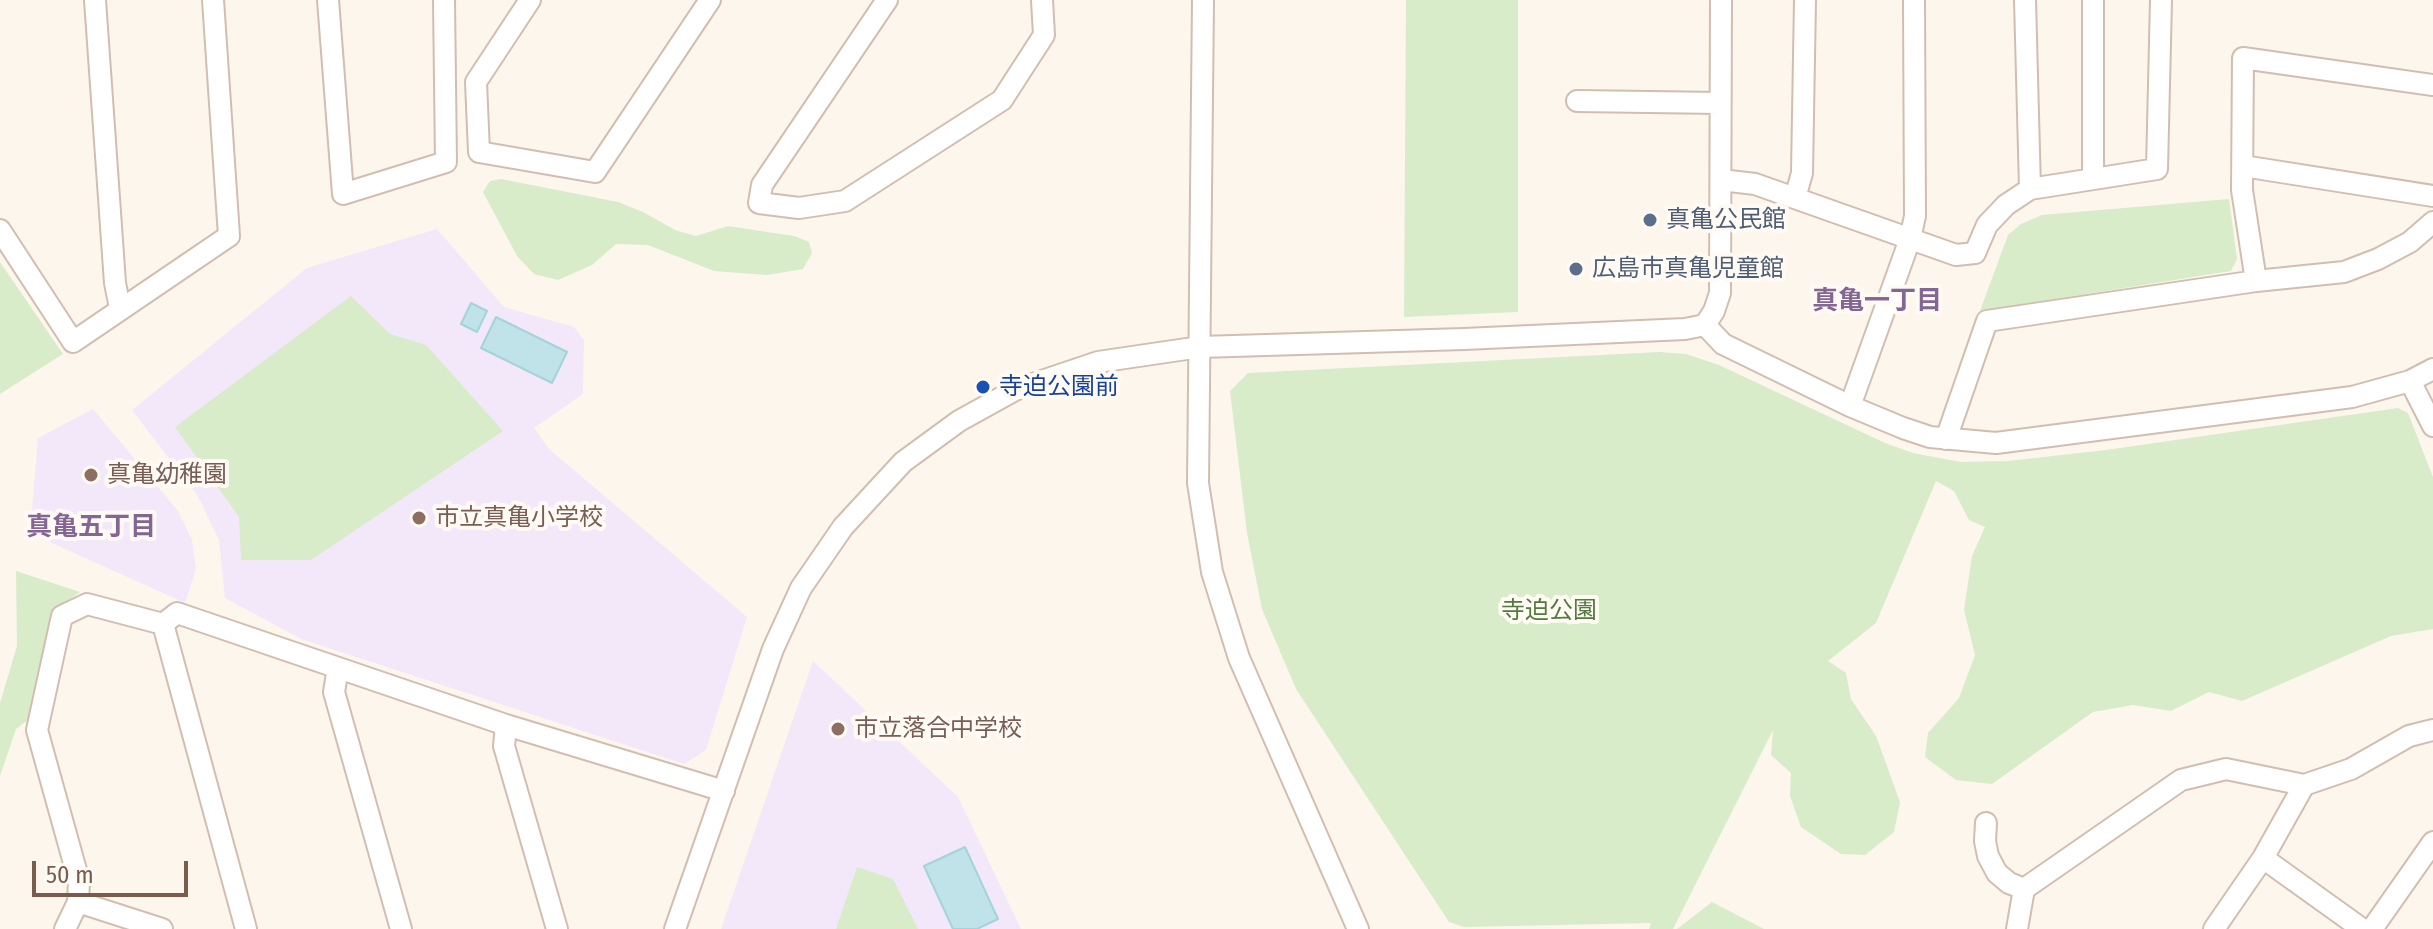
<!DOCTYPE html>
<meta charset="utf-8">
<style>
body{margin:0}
#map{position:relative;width:2433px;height:929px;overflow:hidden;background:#fdf6ec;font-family:"Fira Sans Condensed",sans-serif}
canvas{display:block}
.scale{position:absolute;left:32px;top:861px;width:156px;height:36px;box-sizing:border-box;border:4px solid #7a5c4d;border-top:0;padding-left:10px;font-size:24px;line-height:28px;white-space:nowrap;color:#7a5c4d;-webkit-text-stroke:6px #fffaf3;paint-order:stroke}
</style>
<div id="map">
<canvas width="2433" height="929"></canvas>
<div class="scale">50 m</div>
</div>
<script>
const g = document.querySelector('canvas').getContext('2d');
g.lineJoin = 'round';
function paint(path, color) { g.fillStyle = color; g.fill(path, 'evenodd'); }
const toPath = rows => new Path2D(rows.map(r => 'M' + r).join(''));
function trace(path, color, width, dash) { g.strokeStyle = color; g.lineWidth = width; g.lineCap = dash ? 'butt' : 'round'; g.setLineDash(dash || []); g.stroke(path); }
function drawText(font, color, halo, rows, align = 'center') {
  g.font = font + ' "Fira Sans Condensed","Noto Sans JP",sans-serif'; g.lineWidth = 8; g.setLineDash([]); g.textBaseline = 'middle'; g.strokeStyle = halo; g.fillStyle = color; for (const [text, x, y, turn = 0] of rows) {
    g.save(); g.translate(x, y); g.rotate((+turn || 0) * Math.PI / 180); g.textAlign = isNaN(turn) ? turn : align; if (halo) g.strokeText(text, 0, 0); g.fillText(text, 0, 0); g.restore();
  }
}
const education = toPath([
 [437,229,504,307,574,327,584,340,583,394,534,428,549,449,747,617,706,750,684,764,301,639,225,598,219,540,198,496,132,410,307,268],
 [93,409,178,511,192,540,196,569,185,603,30,533,38,438],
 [813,661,958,797,1021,929,721,929]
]);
const green = toPath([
 [1406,0,1518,0,1518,312,1404,317],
 [501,179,618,202,643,212,675,230,696,236,728,226,794,236,809,242,812,253,803,269,767,275,714,271,648,245,616,244,592,265,558,280,534,274,517,256,483,192,490,181],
 [2229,199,2237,259,2231,271,1980,311,2008,235,2021,224,2042,215],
 [0,262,63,354,0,394],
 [351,296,390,334,426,345,503,431,311,560,241,560,239,517,175,427],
 [1660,352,1686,354,1719,365,1885,443,1913,453,1961,462,2008,461,2106,450,2398,408,2408,413,2433,477,2433,629,2391,636,2242,701,2209,692,2171,711,2133,705,2093,712,1992,784,1956,780,1925,757,1928,733,1959,698,1975,655,1964,610,1972,556,1985,527,1969,520,1954,491,1936,481,1876,623,1828,661,1846,673,1851,699,1876,736,1900,802,1894,832,1865,855,1841,854,1801,827,1790,796,1791,773,1771,755,1773,730,1673,929,1649,929,1651,923,1464,927,1449,922,1296,689,1262,609,1247,533,1230,391,1248,373],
 [16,571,80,592,53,611,28,720,16,729,0,776,0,703,17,646],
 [857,867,893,879,918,929,836,929],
 [1712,902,1764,929,1677,929]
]);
const water = toPath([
 [471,303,487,311,477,332,461,324,471,303],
 [496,317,567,352,552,383,481,348,496,317],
 [965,847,998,919,977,929,953,929,924,866,965,847]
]);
const minor = toPath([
 [95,0,115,283,120,308],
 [328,0,343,194,446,162,444,0],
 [530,0,476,82,479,152,595,172,710,0],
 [887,0,762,185,759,203,799,208,845,201,1002,100,1044,35,1042,0],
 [1203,0,1198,483,1212,572,1239,658,1358,929],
 [2025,0,2030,189],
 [1577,101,1720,103],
 [2243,166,2433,196],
 [2093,179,2093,0],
 [1721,180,1755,184,1956,255,1975,253,1987,225,2006,205,2030,189,2157,169,2161,0],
 [1795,198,1802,173,1805,0],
 [0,230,73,342,229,236,213,0],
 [2256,281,2242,190,2243,58,2433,85],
 [1705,325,1723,344,1850,406,1903,428,1930,437,1996,443,2352,397,2410,381,2433,369],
 [2410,381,2433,426],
 [1850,406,1910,239,1915,216,1914,0],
 [1946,439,1987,321,2256,281,2344,272,2378,259,2410,242,2433,222],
 [163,624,246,929],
 [338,668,334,692,401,929],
 [506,725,504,746,557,929],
 [1986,823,1985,841,1988,856,1997,873,2009,883,2024,889],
 [2263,858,2362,929],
 [78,902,162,929],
 [65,929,78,902,79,881,37,730,62,616,87,604,163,624,177,613,506,725,724,791],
 [675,929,773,649,801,588,843,527,903,462,959,421,1015,390,1098,362,1200,347,1464,339,1685,329,1705,325,1714,311,1720,293,1721,0],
 [2017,929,2024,889,2181,780,2226,769,2304,785,2351,769,2409,736,2433,730],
 [2214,929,2263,858,2304,785],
 [2372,929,2433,842]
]);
const markers = [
 [1650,220,8,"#5c6f8a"],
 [1576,269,8,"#5c6f8a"],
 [983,387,8,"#1a4fb4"],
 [91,475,8,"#8d6e63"],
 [419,518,8,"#8d6e63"],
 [838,729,8,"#8d6e63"]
];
const serviceNames = [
 ["真亀公民館",1666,220],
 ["広島市真亀児童館",1592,269]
];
const transitNames = [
 ["寺迫公園前",999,387]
];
const educationNames = [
 ["真亀幼稚園",107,475],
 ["市立真亀小学校",435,518],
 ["市立落合中学校",854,729]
];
const parkNames = [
 ["寺迫公園",1549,611]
];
const neighbourhoodNames = [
 ["真亀一丁目",1877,302],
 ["真亀五丁目",91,528]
];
paint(education, '#f3e8fa');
paint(green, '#d8ecc9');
paint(water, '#bfe3e8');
trace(water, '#a5d3da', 2);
trace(minor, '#d1beb0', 24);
trace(minor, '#fff', 20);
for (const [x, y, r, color] of markers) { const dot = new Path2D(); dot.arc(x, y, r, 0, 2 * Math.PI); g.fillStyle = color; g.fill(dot); trace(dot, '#fffaf3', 3); }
drawText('24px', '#4e5e75', '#fffaf3', serviceNames, 'left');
drawText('24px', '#164399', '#fffaf3', transitNames, 'left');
drawText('24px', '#785e54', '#fffaf3', educationNames, 'left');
drawText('24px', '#537a41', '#fffaf3', parkNames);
drawText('bold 26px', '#846695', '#fffaf3', neighbourhoodNames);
</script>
